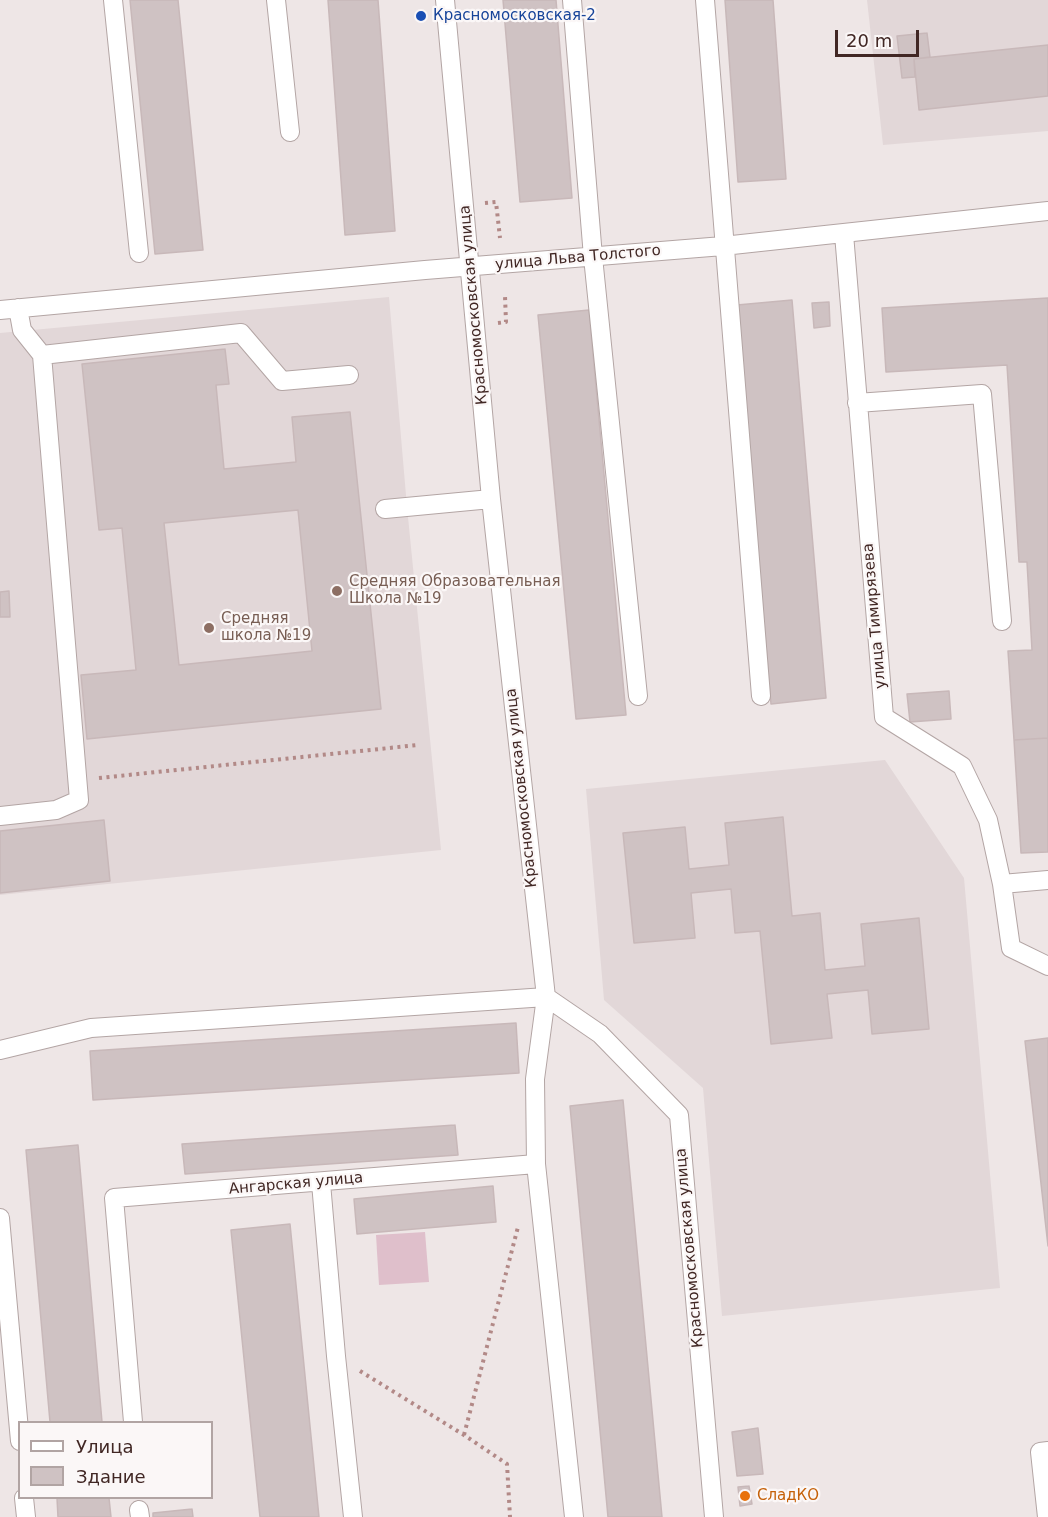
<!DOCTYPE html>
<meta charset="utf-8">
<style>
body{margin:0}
#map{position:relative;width:1048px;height:1517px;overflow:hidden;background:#eee6e6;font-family:"DejaVu Sans",sans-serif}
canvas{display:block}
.legend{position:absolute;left:18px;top:1421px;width:195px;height:78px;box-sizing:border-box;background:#fbf7f7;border:2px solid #b1a4a3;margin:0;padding:8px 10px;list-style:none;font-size:18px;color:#412724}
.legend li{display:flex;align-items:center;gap:12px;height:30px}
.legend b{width:30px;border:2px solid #b1a4a3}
.scale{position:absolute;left:835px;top:30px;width:84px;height:27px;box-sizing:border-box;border:3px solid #412724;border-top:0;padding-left:8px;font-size:18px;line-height:21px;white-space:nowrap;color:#412724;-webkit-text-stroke:4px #fbf7f7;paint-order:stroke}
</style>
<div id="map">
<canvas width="1048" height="1517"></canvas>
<ul class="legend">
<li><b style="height:8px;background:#fff"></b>Улица</li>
<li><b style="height:16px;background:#cfc2c3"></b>Здание</li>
</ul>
<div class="scale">20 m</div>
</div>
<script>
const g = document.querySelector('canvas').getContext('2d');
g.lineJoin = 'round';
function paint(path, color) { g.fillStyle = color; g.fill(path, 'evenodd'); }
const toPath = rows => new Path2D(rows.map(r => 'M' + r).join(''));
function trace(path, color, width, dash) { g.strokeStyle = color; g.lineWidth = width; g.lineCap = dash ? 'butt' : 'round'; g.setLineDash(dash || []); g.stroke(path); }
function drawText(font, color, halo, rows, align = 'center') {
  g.font = font + ' "DejaVu Sans",sans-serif'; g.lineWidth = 4.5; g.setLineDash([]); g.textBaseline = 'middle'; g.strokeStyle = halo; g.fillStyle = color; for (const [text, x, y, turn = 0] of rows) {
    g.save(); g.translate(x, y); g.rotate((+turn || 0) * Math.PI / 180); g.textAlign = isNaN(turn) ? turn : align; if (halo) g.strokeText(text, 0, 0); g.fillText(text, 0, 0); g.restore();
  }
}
const built = toPath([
 [867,0,1048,0,1048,131,883,145],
 [389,297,407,507,441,850,0,895,0,333],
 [885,760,964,878,1000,1288,722,1316,703,1088,604,1000,586,789]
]);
const green = toPath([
 [425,1232,429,1282,379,1285,376,1235]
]);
const building = toPath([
 [130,0,178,0,203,250,155,254,130,0],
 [328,0,378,0,395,231,345,235,328,0],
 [503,0,556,0,572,198,520,202,503,0],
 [725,0,773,0,786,179,738,182,725,0],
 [927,33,930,57,914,59,915,77,902,78,897,36,927,33],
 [1048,45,1048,96,919,110,914,59,1048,45],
 [1048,298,1048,738,1014,740,1008,651,1032,650,1027,562,1019,562,1007,365,886,372,882,308,1048,298],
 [792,300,826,698,771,704,737,305,792,300],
 [829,302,830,326,814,328,812,303,829,302],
 [589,310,626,715,576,719,538,315,589,310],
 [225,349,229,384,216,385,224,469,296,462,292,417,350,412,381,709,87,739,81,675,136,670,122,528,99,530,82,364,225,349],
 [298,510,312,651,179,665,164,523,298,510],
 [9,591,10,617,0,617,0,592,9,591],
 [949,691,951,719,910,722,907,694,949,691],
 [1048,738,1048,852,1021,853,1014,740,1048,738],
 [783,817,792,916,820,913,825,970,865,966,861,924,919,918,929,1029,872,1034,868,990,827,994,832,1038,771,1044,760,931,735,933,731,889,691,893,695,938,634,943,623,833,685,827,689,869,729,865,725,823,783,817],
 [104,820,110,881,0,893,0,831,104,820],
 [516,1023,519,1073,93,1100,90,1051,516,1023],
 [1048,1038,1048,1246,1025,1041,1048,1038],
 [623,1100,662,1517,608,1517,570,1106,623,1100],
 [455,1125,458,1155,185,1174,182,1144,455,1125],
 [78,1145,102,1422,50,1422,26,1150,78,1145],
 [493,1186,496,1222,357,1234,354,1199,493,1186],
 [290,1224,319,1517,260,1517,231,1230,290,1224],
 [758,1428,763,1474,737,1476,732,1432,758,1428],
 [749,1486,752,1504,740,1506,738,1487,749,1486],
 [57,1498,109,1498,111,1517,58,1517,57,1498],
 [192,1509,193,1517,153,1517,153,1513,192,1509]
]);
const path = toPath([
 [485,203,496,202,500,238],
 [498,323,506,322,505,296],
 [99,778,418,745],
 [360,1371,464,1435,507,1464,510,1517],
 [464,1435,518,1227]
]);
const minor = toPath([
 [113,0,139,253],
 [276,0,290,132],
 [445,0,491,499,546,997,600,1034,679,1115,714,1517],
 [572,0,593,257,638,696],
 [705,0,761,696],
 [844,234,884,717,962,766,988,820,1002,884,1011,948,1048,966],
 [18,308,22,330,42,355,241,333,282,381,349,375],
 [0,310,425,270,723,246,1048,211],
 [857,403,982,394,1002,621],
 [385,509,491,499],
 [0,816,56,810,79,800,42,355],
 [1002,884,1048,880],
 [0,1050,91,1028,546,997,535,1079,536,1164,114,1198,133,1422],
 [536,1164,574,1517],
 [321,1183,336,1356,353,1517],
 [0,1218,20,1441],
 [24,1498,26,1517],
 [139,1510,140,1517],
 [1047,1517,1040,1452,1048,1451]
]);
const markers = [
 [421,16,6,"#1a4fb4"],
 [337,591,6,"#8d6e63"],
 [209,628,6,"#8d6e63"],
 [745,1496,6,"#e8710a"]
];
const transitNames = [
 ["Красномосковская-2",433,16]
];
const streetNames = [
 ["улица Льва Толстого",578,258,-5],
 ["Красномосковская улица",474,305,-95],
 ["улица Тимирязева",875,616,-95],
 ["Красномосковская улица",522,788,-96],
 ["Ангарская улица",296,1184,-5],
 ["Красномосковская улица",690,1248,-95]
];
const educationNames = [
 ["Средняя Образовательная",349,582],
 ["Школа №19",349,599],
 ["Средняя",221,619],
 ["школа №19",221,636]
];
const foodNames = [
 ["СладКО",757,1496]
];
paint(built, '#e2d7d8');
paint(green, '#dfbfcb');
paint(building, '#cfc2c3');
trace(building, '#c8b8b9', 1.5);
trace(minor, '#b3a5a4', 20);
trace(path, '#b28987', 4, [3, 4.5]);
trace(minor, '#fff', 18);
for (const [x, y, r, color] of markers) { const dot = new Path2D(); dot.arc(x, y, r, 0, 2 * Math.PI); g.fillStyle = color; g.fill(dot); trace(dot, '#fbf7f7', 2); }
drawText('15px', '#164399', '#fbf7f7', transitNames, 'left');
drawText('15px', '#412724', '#fbf7f7', streetNames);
drawText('15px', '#785e54', '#fbf7f7', educationNames, 'left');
drawText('15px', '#c56008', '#fbf7f7', foodNames, 'left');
</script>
